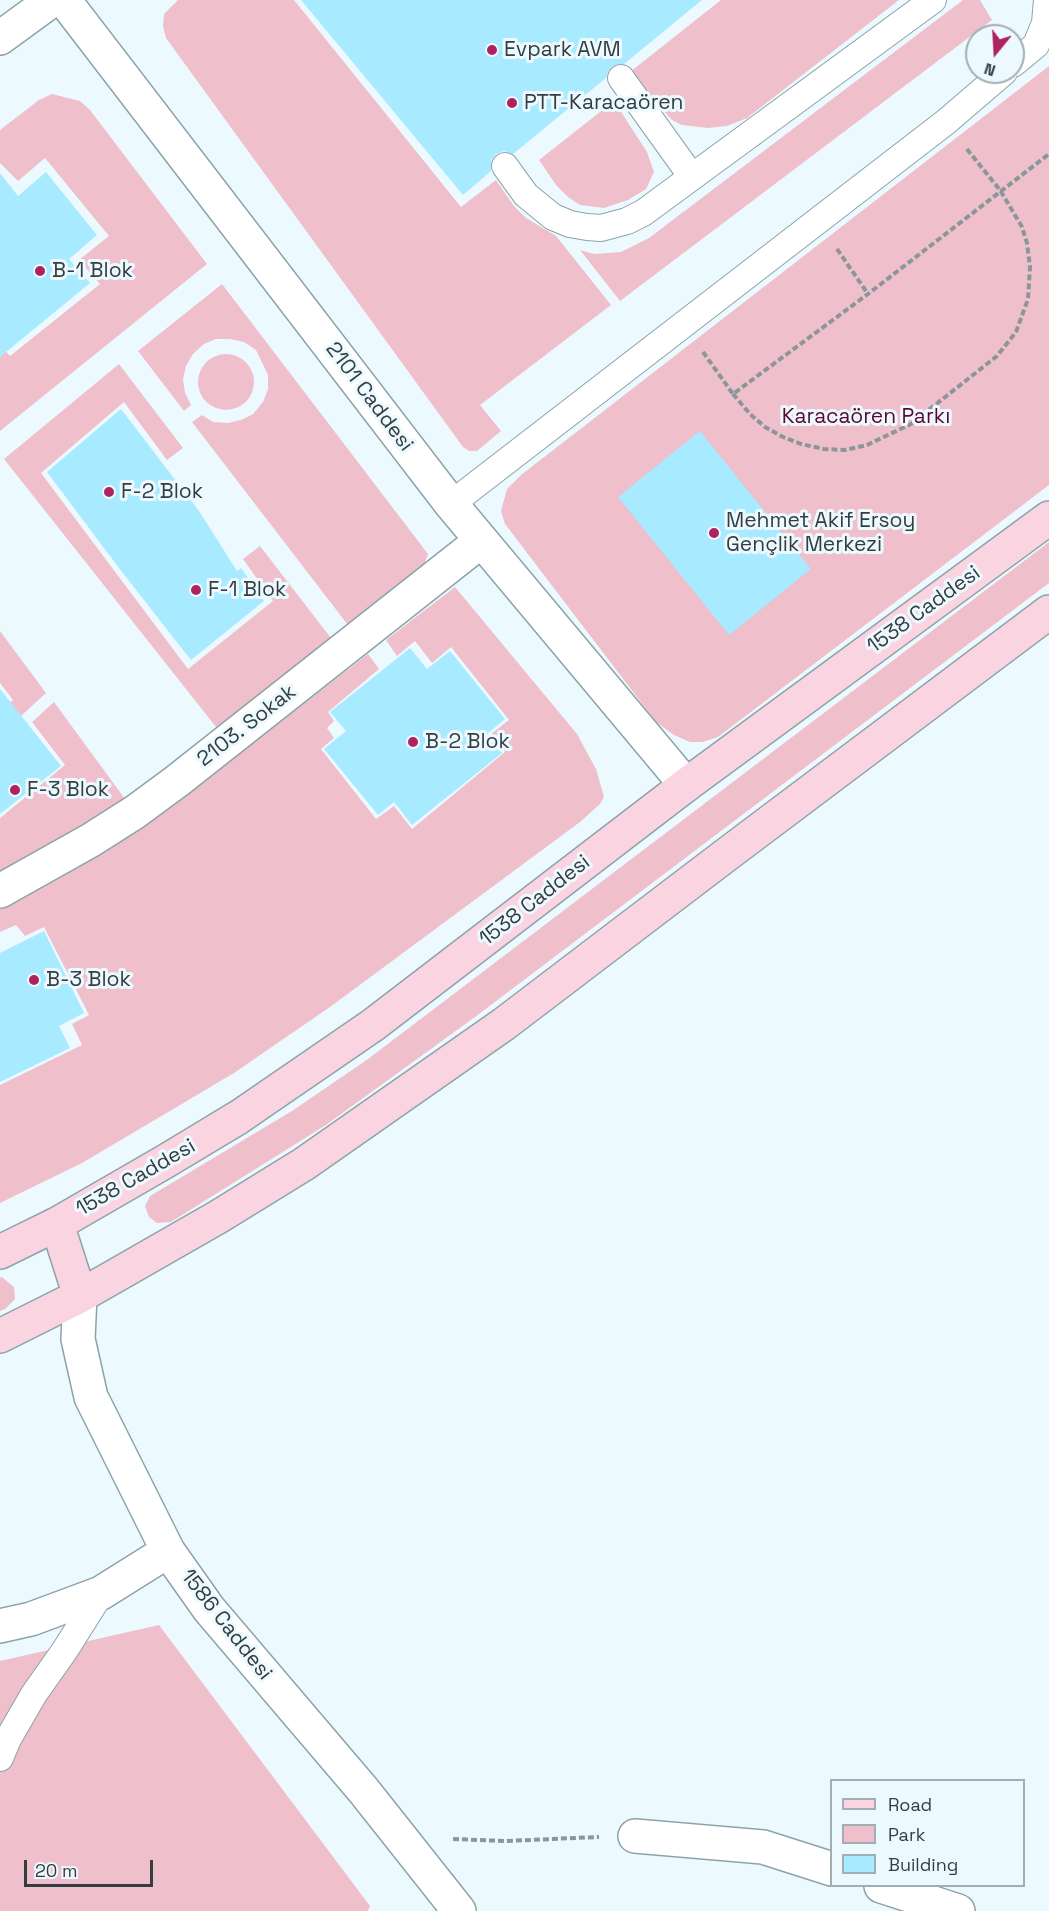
<!DOCTYPE html>
<meta charset="utf-8">
<style>
body{margin:0}
#map{position:relative;width:1049px;height:1911px;overflow:hidden;background:#ecfaff;font-family:"Space Grotesk",sans-serif}
canvas{display:block}
.legend{position:absolute;left:830px;top:1779px;width:195px;height:108px;box-sizing:border-box;background:#ecfaff;border:2px solid #a2aeb3;margin:0;padding:8px 10px;list-style:none;font-size:18px;color:#343d40}
.legend li{display:flex;align-items:center;gap:12px;height:30px}
.legend b{width:30px;border:2px solid #a2aeb3}
.north{position:absolute;left:965px;top:24px;width:60px;height:60px;box-sizing:border-box;background:#ecfaff;border:2px solid #a2aeb3;border-radius:50%;rotate:198deg;font-size:16px;font-weight:700;line-height:24px;text-align:center;color:#343d40}
.north::after{content:'';display:block;margin:auto;width:21px;height:27px;background:#ae2260;clip-path:polygon(50% 0,100% 100%,50% 72%,0 100%)}
.scale{position:absolute;left:24px;top:1860px;width:129px;height:27px;box-sizing:border-box;border:3px solid #343d40;border-top:0;padding-left:8px;font-size:18px;line-height:21px;white-space:nowrap;color:#343d40;-webkit-text-stroke:4px #ecfaff;paint-order:stroke}
</style>
<div id="map">
<canvas width="1049" height="1911"></canvas>
<ul class="legend">
<li><b style="height:8px;background:#fad4e1"></b>Road</li>
<li><b style="height:16px;background:#efbfcc"></b>Park</li>
<li><b style="height:16px;background:#a8eaff"></b>Building</li>
</ul>
<div class="north">N</div>
<div class="scale">20 m</div>
</div>
<script>
const g = document.querySelector('canvas').getContext('2d');
g.lineJoin = 'round';
function paint(path, color) { g.fillStyle = color; g.fill(path, 'evenodd'); }
const toPath = rows => new Path2D(rows.map(r => 'M' + r).join(''));
function trace(path, color, width, dash) { g.strokeStyle = color; g.lineWidth = width; g.lineCap = dash ? 'butt' : 'round'; g.setLineDash(dash || []); g.stroke(path); }
function drawText(font, color, halo, rows, align = 'center') {
  g.font = font + ' "Space Grotesk",sans-serif'; g.lineWidth = 6; g.setLineDash([]); g.textBaseline = 'middle'; g.strokeStyle = halo; g.fillStyle = color; for (const [text, x, y, turn = 0] of rows) {
    g.save(); g.translate(x, y); g.rotate((+turn || 0) * Math.PI / 180); g.textAlign = isNaN(turn) ? turn : align; if (halo) g.strokeText(text, 0, 0); g.fillText(text, 0, 0); g.restore();
  }
}
const green = toPath([
 [178,0,294,0,461,207,496,180,514,206,526,218,556,236,611,305,480,405,501,431,477,451,469,451,463,447,166,38,163,26,164,14],
 [721,0,899,0,747,118,727,126,708,128,682,125,672,120,643,89,630,72],
 [963,0,980,0,992,20,620,301,580,250,594,254,621,252,649,238],
 [1049,66,1049,485,718,737,703,742,690,742,674,735,656,722,505,524,501,511,507,489,521,475],
 [52,94,80,101,90,110,207,264,0,431,0,345,10,356,100,284,79,260,109,236,45,158,18,181,0,163,0,130,39,100],
 [614,101,647,152,654,172,646,189,628,200,604,208,580,205,568,197,556,185,539,160],
 [222,284,428,554,420,576,351,629,192,422,202,415,213,422,228,423,241,420,253,414,263,402,268,389,268,375,256,350,244,342,230,339,216,339,204,344,193,354,186,366,183,379,185,393,191,405,184,411,138,351],
 '198 382a28 28 0 1 1 56 0a28 28 0 1 1-56 0Z',
 [119,364,183,448,167,460,124,402,41,473,188,669,273,601,243,559,260,546,334,642,220,732,4,459],
 [1049,542,1049,583,475,1017,326,1125,171,1222,157,1223,149,1217,145,1206,150,1196,292,1111,368,1059],
 [455,587,577,734,596,769,604,797,600,804,580,822,330,1007,234,1073,82,1163,0,1203,0,1085,82,1045,72,1024,89,1015,44,927,25,936,16,925,0,932,0,907,67,871,164,812,368,654,379,669,328,712,334,721,327,728,334,738,321,749,376,819,394,806,412,829,505,752,491,734,509,720,451,647,432,663,415,641,397,656,386,640],
 [0,631,46,693,10,726,0,711,13,700,0,683],
 [54,702,125,799,76,830,0,871,0,818,65,765,32,722],
 [2,1277,14,1287,15,1299,5,1309,0,1311,0,1278],
 [159,1625,370,1906,368,1911,0,1911,0,1661]
]);
const building = toPath([
 [301,0,702,0,624,64,612,66,608,71,606,78,513,154,504,151,496,154,491,160,491,171,463,195],
 [46,172,97,235,69,259,90,283,0,357,0,173,18,196],
 [121,409,199,511,237,571,241,568,264,601,191,660,122,572,47,472],
 [700,431,811,569,729,635,618,497],
 [410,648,427,669,450,651,505,719,487,734,502,753,412,825,394,802,378,815,324,749,346,731,330,712],
 [0,689,61,766,0,814],
 [44,931,84,1013,59,1026,70,1048,0,1082,0,953]
]);
const path = toPath([
 [837,249,868,294],
 [703,352,733,394,868,294,1049,154],
 [733,394,750,414,765,427,783,437,801,444,824,449,845,450,867,445,911,424,997,356,1016,332,1028,299,1030,267,1027,243,1022,227,1000,190,966,148],
 [453,1839,505,1841,599,1837]
]);
const lane = toPath([
 [1013,64,1036,45,1045,23,1047,0],
 [621,78,692,177],
 [505,166,526,195,553,217,570,224,587,227,601,228,627,221,643,213,933,0],
 [451,504,947,121,1004,72],
 [0,1758,8,1739,34,1694,65,1650,101,1593]
]);
const street = toPath([
 [64,0,451,504,686,785],
 [0,38,52,0],
 [0,891,91,840,135,812,177,781,481,541],
 [80,1296,78,1339,91,1397,168,1551,209,1609,364,1791,459,1911],
 [0,1626,31,1619,101,1593,168,1551],
 [635,1836,763,1847,832,1869],
 [881,1886,958,1911]
]);
const secondary = toPath([
 [57,1224,80,1296],
 [0,1252,57,1224,166,1161,239,1117,373,1025,686,785,1049,518],
 [0,1336,80,1296,218,1217,304,1164,504,1024,726,855,1049,612]
]);
const markers = [
 [492,50,6,"#ae2260"],
 [512,103,6,"#ae2260"],
 [40,271,6,"#ae2260"],
 [109,492,6,"#ae2260"],
 [714,533,6,"#ae2260"],
 [196,590,6,"#ae2260"],
 [413,742,6,"#ae2260"],
 [15,790,6,"#ae2260"],
 [34,980,6,"#ae2260"]
];
const poiNames = [
 ["Evpark AVM",504,50],
 ["PTT-Karacaören",524,103],
 ["B-1 Blok",52,271],
 ["F-2 Blok",121,492],
 ["Mehmet Akif Ersoy",726,521],
 ["Gençlik Merkezi",726,545],
 ["F-1 Blok",208,590],
 ["B-2 Blok",425,742],
 ["F-3 Blok",27,790],
 ["B-3 Blok",46,980]
];
const streetNames = [
 ["2101 Caddesi",369,397,53],
 ["1538 Caddesi",924,610,-36],
 ["2103. Sokak",247,726,-38],
 ["1538 Caddesi",535,901,-38],
 ["1538 Caddesi",136,1178,-30],
 ["1586 Caddesi",226,1625,52]
];
const parkNames = [
 ["Karacaören Parkı",866,417]
];
paint(green, '#efbfcc');
paint(building, '#a8eaff');
trace(lane, '#8ca3aa', 28);
trace(street, '#8ca3aa', 36);
trace(secondary, '#8ca3aa', 36);
trace(path, '#8b969a', 4, [6, 3]);
trace(lane, '#fff', 26);
trace(street, '#fff', 33);
trace(secondary, '#fad4e1', 33);
for (const [x, y, r, color] of markers) { const dot = new Path2D(); dot.arc(x, y, r, 0, 2 * Math.PI); g.fillStyle = color; g.fill(dot); trace(dot, '#ecfaff', 2); }
drawText('21px', '#343d40', '#ecfaff', poiNames, 'left');
drawText('21px', '#343d40', '#ecfaff', streetNames);
drawText('21px', '#5d072f', '#ecfaff', parkNames);
</script>
